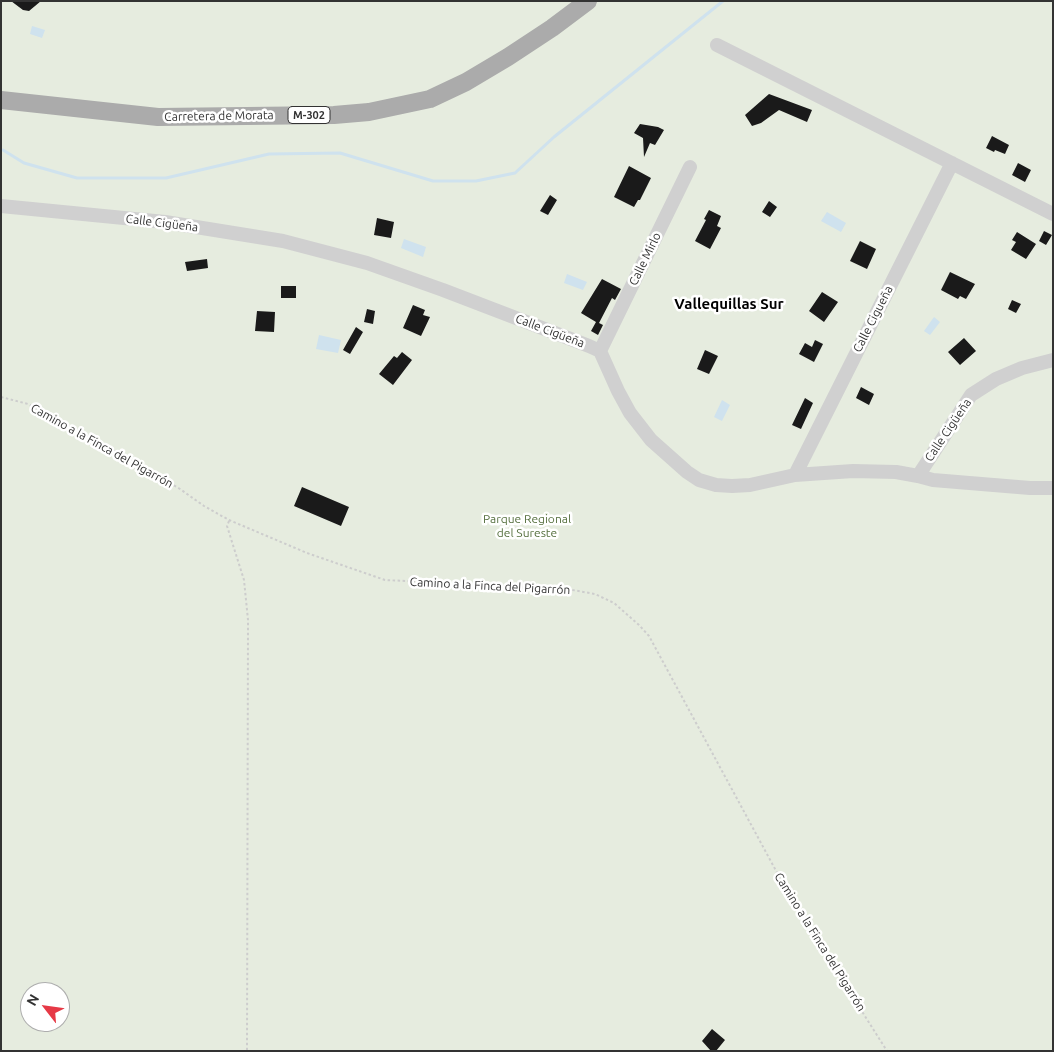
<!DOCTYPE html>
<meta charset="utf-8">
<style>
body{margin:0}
#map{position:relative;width:1054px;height:1052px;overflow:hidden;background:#fff;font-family:Ubuntu,sans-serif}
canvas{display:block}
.frame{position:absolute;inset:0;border:2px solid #333;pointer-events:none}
.north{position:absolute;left:20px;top:982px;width:50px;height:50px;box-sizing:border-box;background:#fff;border:1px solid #adadad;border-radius:50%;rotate:300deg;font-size:14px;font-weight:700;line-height:20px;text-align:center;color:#333}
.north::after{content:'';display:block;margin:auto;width:18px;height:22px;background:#e63946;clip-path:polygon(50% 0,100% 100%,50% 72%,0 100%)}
</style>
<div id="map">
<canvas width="1054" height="1052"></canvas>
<div class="frame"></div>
<div class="north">N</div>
</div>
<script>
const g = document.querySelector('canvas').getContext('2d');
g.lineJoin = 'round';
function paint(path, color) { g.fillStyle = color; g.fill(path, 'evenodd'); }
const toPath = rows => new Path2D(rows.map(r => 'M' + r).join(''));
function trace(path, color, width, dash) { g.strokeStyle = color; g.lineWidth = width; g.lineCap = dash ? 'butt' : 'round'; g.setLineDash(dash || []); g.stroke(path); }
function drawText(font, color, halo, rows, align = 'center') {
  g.font = font + ' Ubuntu,sans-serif'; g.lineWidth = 5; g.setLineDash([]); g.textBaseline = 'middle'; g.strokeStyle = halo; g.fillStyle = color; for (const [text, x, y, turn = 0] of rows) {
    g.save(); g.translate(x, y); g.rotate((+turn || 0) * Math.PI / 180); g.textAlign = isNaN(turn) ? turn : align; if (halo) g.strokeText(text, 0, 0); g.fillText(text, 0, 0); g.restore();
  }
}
const green = toPath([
 [1,1,1053,1,1053,1051,1,1051],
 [30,992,60,992,60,1022,30,1022]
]);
const water = toPath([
 [32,26,45,30,42,38,30,34],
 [827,212,846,223,841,232,821,221],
 [404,239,426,247,423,257,401,248],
 [567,274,587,282,583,290,564,283],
 [934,317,940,322,930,335,924,331],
 [319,335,341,340,338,353,316,349],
 [722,400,730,405,722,421,714,417]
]);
const stream = toPath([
 [3,150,24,163,77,178,166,178,269,154,340,153,433,181,476,181,515,173,554,137,723,1]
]);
const building = toPath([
 [11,1,41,1,29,11,23,10],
 [769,94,812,110,807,122,779,110,761,123,752,126,745,115],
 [640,124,658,127,664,130,655,145,650,143,644,157,643,138,634,133],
 [992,136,1009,145,1005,154,995,150,994,152,986,148],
 [1018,163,1031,170,1025,182,1012,175],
 [629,166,651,178,640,200,638,200,634,207,614,197],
 [550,195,557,200,548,215,540,211],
 [769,201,777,207,770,217,762,212],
 [709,210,721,216,717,226,721,228,710,249,695,241,706,220,704,219],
 [377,218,394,222,391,238,374,235],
 [1044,231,1052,235,1046,245,1039,241],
 [1017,232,1036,244,1026,259,1011,250,1016,242,1012,240],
 [860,241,876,249,867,269,850,261],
 [207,259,208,268,187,271,185,262],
 [950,272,975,284,966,299,960,296,958,299,941,290],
 [602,279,621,289,615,300,612,298,599,323,603,325,598,335,591,331,596,322,581,313],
 [281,286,296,286,296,298,281,298],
 [822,292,838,302,824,322,809,311],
 [1012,300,1021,304,1016,313,1008,309],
 [413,305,425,310,423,315,430,317,421,336,403,328],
 [367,309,375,311,373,324,364,322],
 [257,311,275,312,274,332,255,331],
 [356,327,363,332,350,354,343,350],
 [964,338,976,351,960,365,948,352],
 [815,340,823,344,814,362,799,354,805,343,812,347],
 [705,350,718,356,709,374,697,369],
 [402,352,412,360,393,385,379,374,394,356,397,358],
 [861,387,874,394,869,405,856,398],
 [805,398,813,403,801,429,792,425],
 [302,487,349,507,341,526,294,506],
 [712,1029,725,1040,716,1051,711,1051,702,1041]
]);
const path = toPath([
 [1,397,28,404,130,459,180,489,204,506,229,520,307,553,385,580,567,589,595,594,614,603,639,625,649,636,794,904,887,1051],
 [229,521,227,526,244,580,248,620,247,1051]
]);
const minor = toPath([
 [717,45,1053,214],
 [1,206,165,222,283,241,367,263,443,290,589,346,600,351,618,391,630,413,651,440,687,472,699,480,716,485,732,486,750,485,795,475,853,471,896,472,918,476,971,395,996,379,1022,368,1053,360],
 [600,351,690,167],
 [795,475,952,163],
 [918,476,933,480,1030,488,1053,488]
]);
const major = toPath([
 [1,100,158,117,334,115,369,112,430,99,466,82,508,57,552,28,588,1]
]);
const shields = [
 [309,115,42]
];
const shieldNames = [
 ["M-302",309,115]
];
const streetNames = [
 ["Carretera de Morata",219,116,-1],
 ["Calle Cigüeña",162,223,7],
 ["Calle Mirlo",645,259,-64],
 ["Calle Cigueña",873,319,-63],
 ["Calle Cigüeña",550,331,21],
 ["Calle Cigüeña",948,430,-56],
 ["Camino a la Finca del Pigarrón",102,446,29],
 ["Camino a la Finca del Pigarrón",490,586,3],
 ["Camino a la Finca del Pigarrón",820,942,58]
];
const parkNames = [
 ["Parque Regional",527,519],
 ["del Sureste",527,533]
];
const quarterNames = [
 ["Vallequillas Sur",729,304]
];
paint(green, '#e6ecdf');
paint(water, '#cfe2ee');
trace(stream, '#cfe2ee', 3);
paint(building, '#1a1a1a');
trace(path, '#cdcdcd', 2, [2.5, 2.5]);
trace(minor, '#d0d0d0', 14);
trace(major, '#ababab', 18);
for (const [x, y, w] of shields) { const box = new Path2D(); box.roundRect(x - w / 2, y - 8.5, w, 17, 4); g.fillStyle = '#fff'; g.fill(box); trace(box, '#333', 1); }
drawText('bold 11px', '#333', null, shieldNames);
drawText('12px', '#333', '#fff', streetNames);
drawText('12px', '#56703f', '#fff', parkNames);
drawText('bold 15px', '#000', '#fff', quarterNames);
</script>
